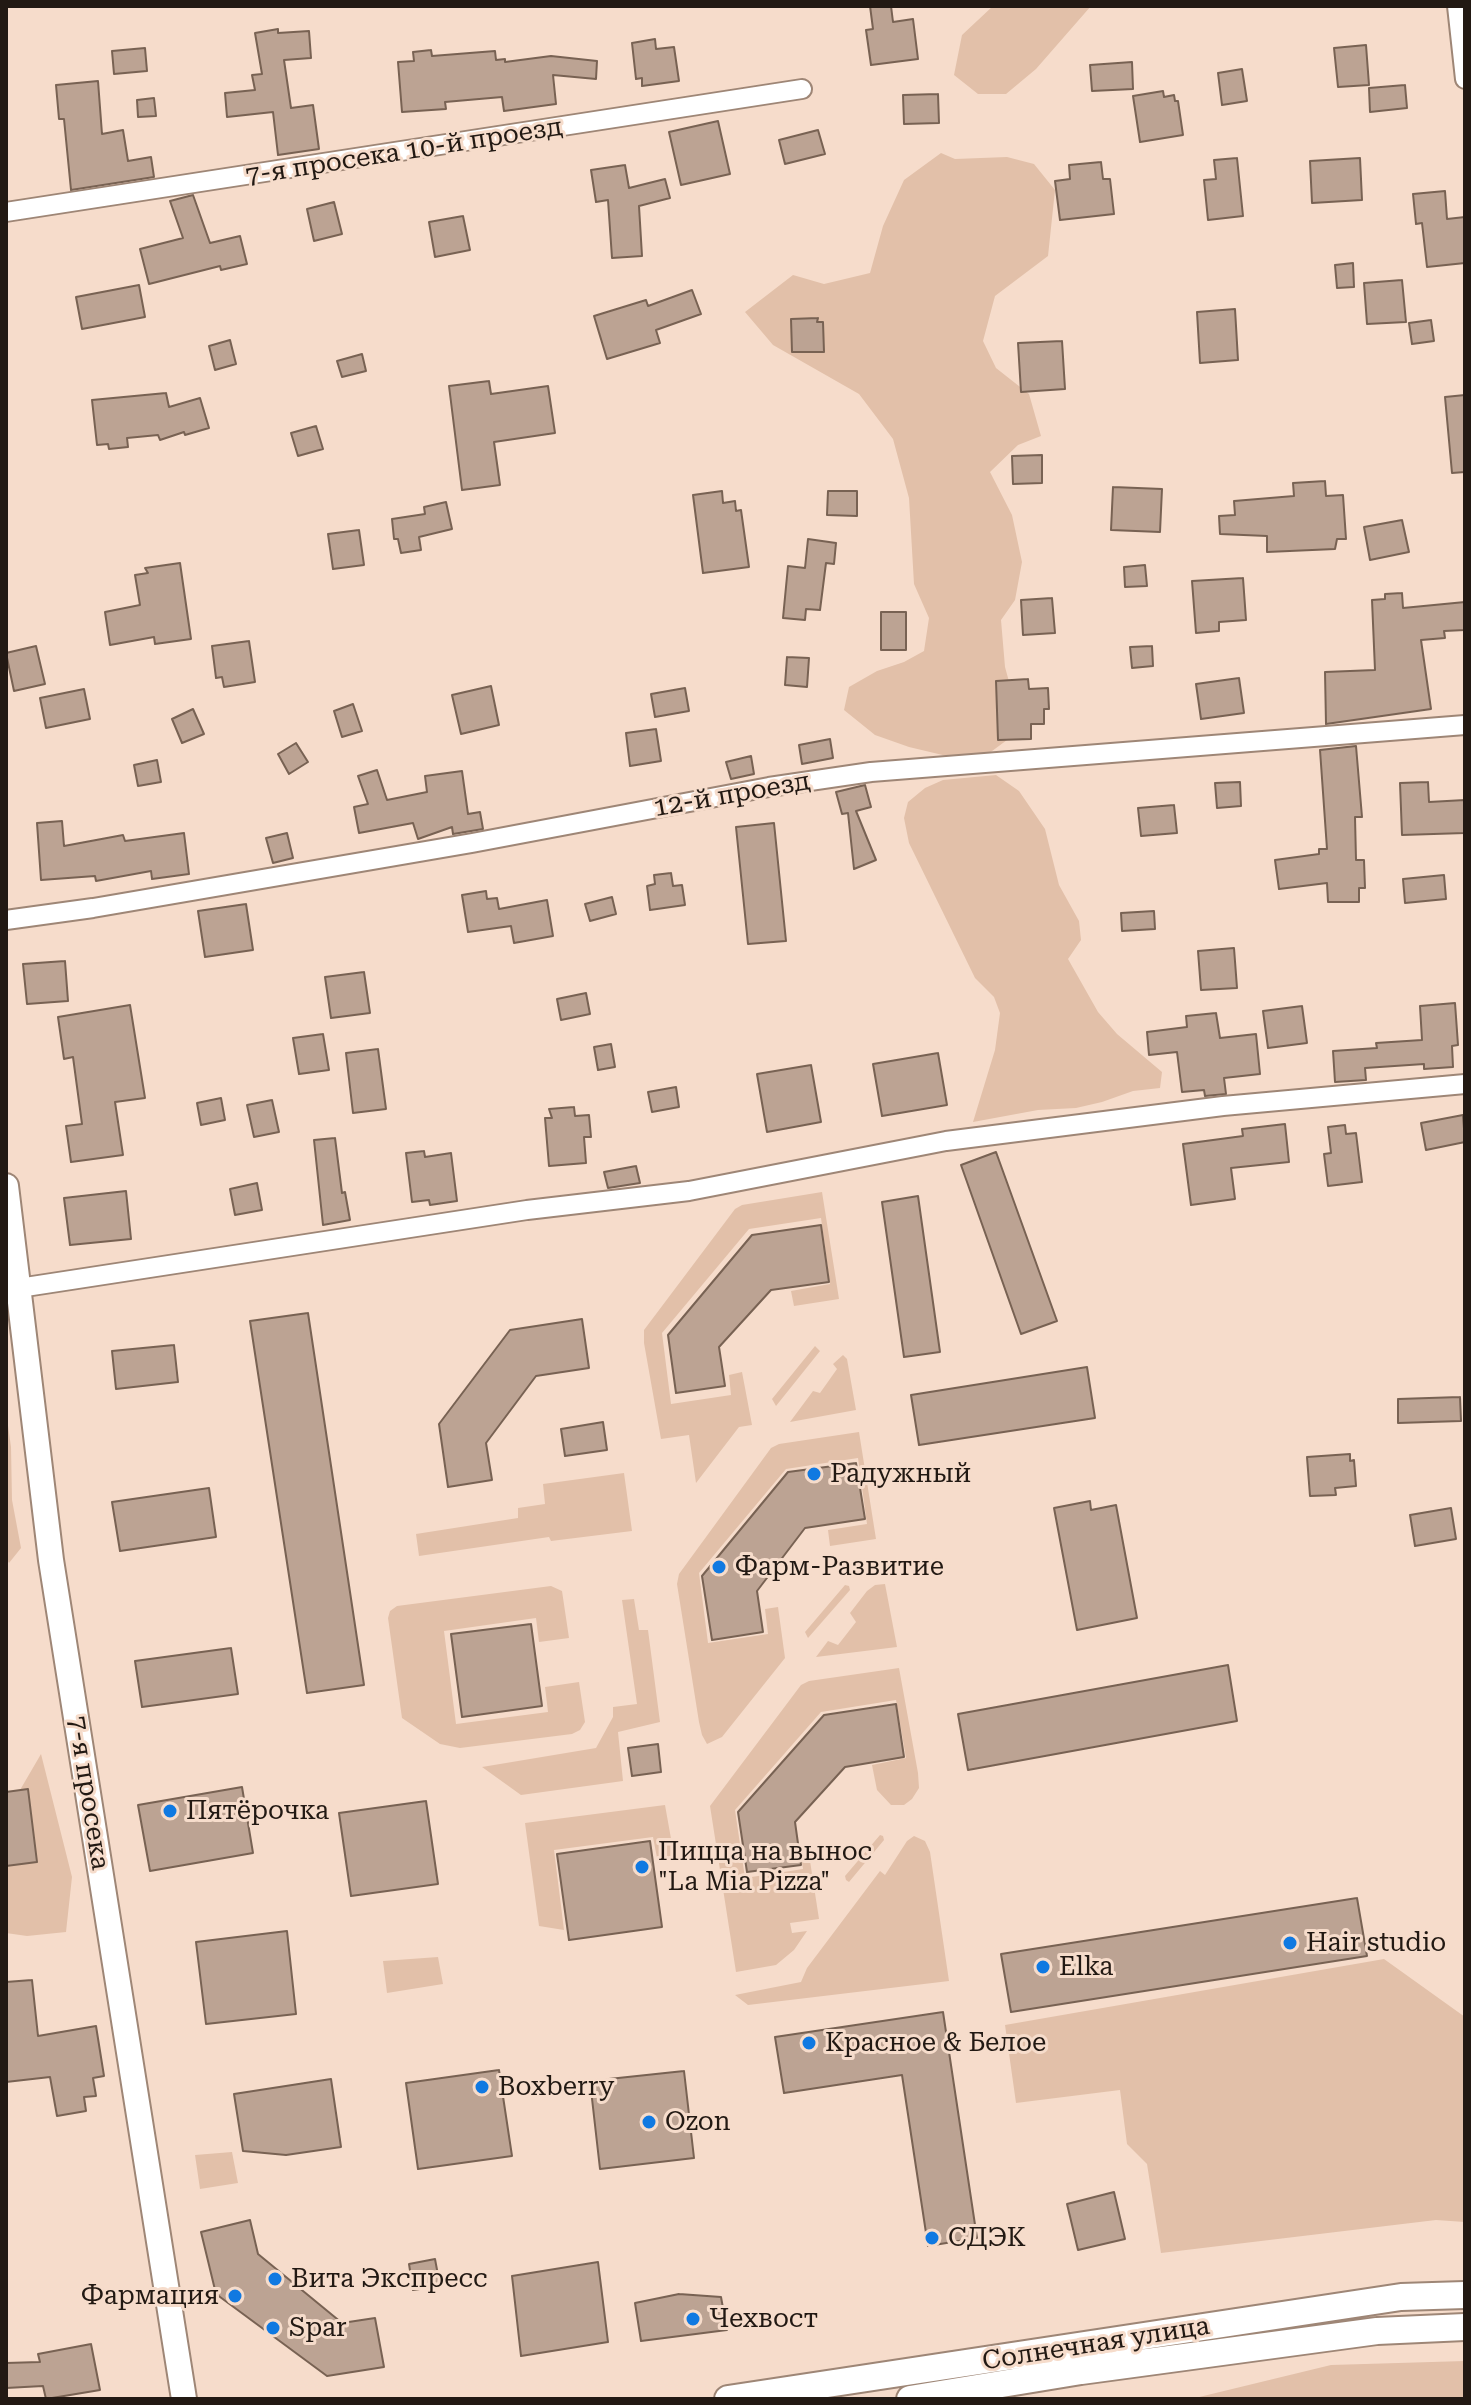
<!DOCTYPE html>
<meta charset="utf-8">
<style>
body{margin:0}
#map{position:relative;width:1471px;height:2405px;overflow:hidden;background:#f6dccb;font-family:"Roboto Serif",serif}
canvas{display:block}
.frame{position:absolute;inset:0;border:8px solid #221913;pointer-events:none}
</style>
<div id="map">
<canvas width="1471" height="2405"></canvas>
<div class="frame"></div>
</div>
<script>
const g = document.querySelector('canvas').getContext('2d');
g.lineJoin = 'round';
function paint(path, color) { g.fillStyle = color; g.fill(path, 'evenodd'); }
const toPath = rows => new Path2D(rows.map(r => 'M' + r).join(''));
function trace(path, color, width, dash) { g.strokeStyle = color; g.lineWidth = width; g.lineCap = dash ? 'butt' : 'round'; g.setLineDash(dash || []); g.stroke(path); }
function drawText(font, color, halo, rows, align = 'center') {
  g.font = font + ' "Roboto Serif",serif'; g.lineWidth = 6; g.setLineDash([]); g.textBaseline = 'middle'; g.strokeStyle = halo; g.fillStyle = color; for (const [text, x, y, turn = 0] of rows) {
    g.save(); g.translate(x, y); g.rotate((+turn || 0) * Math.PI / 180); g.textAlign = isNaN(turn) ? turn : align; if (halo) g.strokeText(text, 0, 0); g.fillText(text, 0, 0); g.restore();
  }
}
const green = toPath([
 [993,6,1091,6,1036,69,1006,94,978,94,954,75,962,35],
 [941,153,955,159,1007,157,1034,164,1055,190,1048,256,995,296,983,341,996,368,1029,394,1041,436,1018,445,990,472,1012,515,1022,562,1015,600,1001,620,1005,667,1022,729,988,754,951,757,909,747,875,735,844,710,849,687,877,671,904,662,924,651,929,618,914,584,909,498,893,439,859,394,773,345,745,312,793,275,824,284,870,273,883,226,904,180],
 [996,775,1019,791,1045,829,1059,885,1079,921,1081,940,1068,959,1098,1012,1117,1034,1162,1072,1160,1088,1133,1091,1102,1102,1076,1108,1038,1110,973,1122,995,1050,1000,1013,994,997,975,978,909,843,904,818,908,802,925,788,943,780],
 [822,1192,839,1299,794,1306,791,1291,830,1284,821,1218,749,1229,662,1333,671,1404,731,1395,729,1375,742,1372,752,1425,739,1427,696,1483,689,1435,661,1439,644,1343,644,1330,735,1209,742,1205],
 [815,1346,820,1351,776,1406,772,1399],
 [843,1355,847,1359,856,1410,790,1422,813,1391,820,1393,837,1369,833,1364],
 [6,1411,11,1447,12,1500,21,1548,9,1563,6,1558],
 [859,1432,876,1539,830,1546,828,1530,867,1524,858,1458,786,1469,699,1573,708,1643,768,1634,765,1609,778,1607,785,1658,722,1737,707,1744,702,1735,699,1722,677,1584,679,1574,771,1448,779,1444],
 [624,1473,632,1531,551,1541,549,1537,419,1556,416,1534,518,1518,518,1508,545,1504,543,1484],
 [885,1584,897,1647,816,1657,828,1641,838,1645,856,1622,850,1613,867,1591,875,1585],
 [845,1585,849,1586,850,1590,808,1638,805,1632],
 [551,1586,562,1591,569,1638,539,1642,536,1618,444,1631,456,1724,548,1712,545,1687,579,1682,585,1722,580,1730,572,1734,460,1748,440,1744,402,1718,388,1618,390,1611,397,1606],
 [634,1599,639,1630,648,1630,660,1722,618,1732,623,1781,521,1795,482,1767,596,1748,613,1717,613,1707,637,1704,622,1600],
 [899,1668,918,1773,919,1788,912,1799,904,1805,891,1805,877,1790,872,1765,906,1758,896,1700,821,1712,735,1810,745,1878,803,1869,800,1849,808,1848,819,1919,790,1923,792,1933,807,1931,794,1950,776,1965,736,1972,710,1806,801,1685,809,1681],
 [41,1754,72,1877,66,1932,27,1936,6,1933,6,1814],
 [665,1805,675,1861,658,1863,653,1837,554,1850,564,1930,539,1926,525,1823],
 [880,1835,883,1836,884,1840,849,1882,846,1880,845,1876],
 [914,1836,925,1841,930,1852,949,1981,748,2005,735,1995,801,1982,807,1968,880,1871,885,1875,907,1841],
 [438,1957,443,1984,387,1993,383,1961],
 [1384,1959,1465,2017,1465,2222,1436,2220,1161,2253,1147,2164,1127,2144,1120,2090,1016,2103,1005,2025],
 [232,2152,238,2183,200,2189,195,2155],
 [1465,2361,1465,2399,1191,2399,1331,2365]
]);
const building = toPath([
 [870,6,891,6,893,22,913,19,918,59,871,65,866,30,873,29,870,6],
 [278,29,278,33,309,31,311,58,284,60,291,108,313,105,319,149,278,155,273,112,227,117,225,93,255,90,252,75,262,74,255,33,278,29],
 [655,39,656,49,674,47,679,81,642,86,642,78,636,79,632,43,655,39],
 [1366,45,1369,85,1338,87,1334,48,1366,45],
 [145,48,147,71,114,74,112,51,145,48],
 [431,50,432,56,495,51,496,60,505,59,505,62,551,56,597,61,596,79,553,75,556,104,504,111,502,97,445,102,446,109,402,112,398,62,414,61,413,52,431,50],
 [1132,62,1133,89,1092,91,1090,65,1132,62],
 [1242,69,1247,101,1222,105,1218,73,1242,69],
 [98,81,102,134,123,130,128,161,151,157,154,177,71,190,64,119,59,119,56,85,98,81],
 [1405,85,1407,108,1370,112,1369,88,1405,85],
 [1163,91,1164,97,1174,95,1175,101,1178,101,1183,135,1140,142,1133,96,1163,91],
 [938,94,939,123,904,124,903,95,938,94],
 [154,98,156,116,138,117,137,100,154,98],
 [718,121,730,174,681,185,669,132,718,121],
 [818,130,825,154,785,164,779,140,818,130],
 [1237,158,1243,216,1208,220,1204,180,1216,179,1214,160,1237,158],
 [1360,158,1362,200,1312,203,1310,161,1360,158],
 [1101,162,1103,179,1110,179,1114,214,1060,220,1055,181,1070,179,1069,165,1101,162],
 [625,165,629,188,665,179,670,198,639,206,642,256,612,258,608,200,596,202,591,170,625,165],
 [1445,191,1447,219,1465,217,1465,263,1427,267,1422,223,1416,224,1413,194,1445,191],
 [193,195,210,243,240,236,247,264,221,270,220,266,149,284,140,249,183,238,170,201,193,195],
 [334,202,342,234,314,241,307,209,334,202],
 [463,216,470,250,435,257,429,222,463,216],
 [1353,263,1354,287,1337,288,1335,265,1353,263],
 [1402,280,1406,322,1367,324,1364,283,1402,280],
 [139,285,145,317,82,329,76,297,139,285],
 [692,290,701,314,656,330,660,343,607,359,594,316,646,300,648,306,692,290],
 [1235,309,1238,360,1200,363,1197,312,1235,309],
 [818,318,817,322,823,322,824,352,792,352,791,319,818,318],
 [1431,320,1434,341,1412,344,1409,323,1431,320],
 [230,340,236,364,215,370,209,346,230,340],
 [1062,341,1065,389,1021,392,1018,343,1062,341],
 [362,354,366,371,342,377,337,361,362,354],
 [489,381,491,394,548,386,555,433,494,442,500,485,462,490,449,386,489,381],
 [166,393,169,407,200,398,209,428,185,435,184,432,160,440,158,435,127,438,128,447,109,449,108,444,97,445,92,400,166,393],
 [1465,395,1465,472,1452,473,1445,397,1465,395],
 [316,426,323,449,298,456,291,433,316,426],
 [1042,455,1042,483,1013,484,1012,456,1042,455],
 [1325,481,1326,496,1343,495,1346,539,1337,539,1335,549,1267,552,1267,536,1220,534,1219,516,1235,515,1234,501,1294,496,1293,483,1325,481],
 [1113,487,1162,489,1160,532,1111,530,1113,487],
 [722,491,723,503,735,501,736,511,741,510,749,567,703,573,693,495,722,491],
 [828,491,857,491,857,516,827,515,828,491],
 [446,502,452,529,419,537,421,550,401,553,398,539,394,539,392,519,425,514,424,507,446,502],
 [1402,520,1409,552,1370,560,1364,527,1402,520],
 [359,530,364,565,333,569,328,534,359,530],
 [808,539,836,543,834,564,826,563,820,610,806,609,805,620,783,618,788,566,805,568,808,539],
 [180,563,191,639,155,644,154,637,110,645,105,612,140,605,135,575,148,573,145,568,180,563],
 [1145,565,1147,586,1125,587,1124,567,1145,565],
 [1243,578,1246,620,1219,622,1219,631,1196,633,1192,581,1243,578],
 [1402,593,1403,608,1465,602,1465,630,1444,631,1445,638,1421,640,1431,709,1326,724,1325,672,1375,670,1372,600,1385,599,1385,594,1402,593],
 [1052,598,1055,633,1023,635,1021,600,1052,598],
 [881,612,906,612,906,650,881,650,881,612],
 [249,641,255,682,224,687,222,677,216,678,212,646,249,641],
 [36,646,45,684,14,691,6,653,36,646],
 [1152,646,1153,666,1132,668,1130,647,1152,646],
 [787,657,809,658,807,687,785,685,787,657],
 [1239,678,1244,713,1201,719,1196,684,1239,678],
 [1028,679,1029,689,1048,688,1049,709,1044,709,1044,724,1031,724,1031,739,998,740,996,681,1028,679],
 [491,686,499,725,461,734,452,695,491,686],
 [685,688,689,711,655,717,651,694,685,688],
 [84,689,90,719,46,728,40,698,84,689],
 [353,704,362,731,342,737,334,711,353,704],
 [193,709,204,734,182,743,172,719,193,709],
 [656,729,661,761,630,766,626,733,656,729],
 [830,739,833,758,802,764,799,745,830,739],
 [296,743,308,762,289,774,278,754,296,743],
 [1356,746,1362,817,1355,817,1356,860,1364,860,1365,888,1359,888,1359,902,1328,902,1327,883,1279,889,1275,860,1319,854,1319,849,1327,849,1320,750,1356,746],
 [751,756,754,774,731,779,726,762,751,756],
 [157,760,161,782,138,786,134,765,157,760],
 [377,770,387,800,427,792,425,776,462,771,468,814,480,812,483,829,453,834,452,827,418,839,413,823,359,833,354,807,368,804,358,776,377,770],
 [1240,782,1241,806,1217,808,1215,783,1240,782],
 [1428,782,1429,802,1465,800,1465,833,1402,835,1400,783,1428,782],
 [865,785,871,807,856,811,876,860,854,869,848,813,842,814,836,792,865,785],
 [1174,805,1177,833,1141,836,1138,808,1174,805],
 [62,821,64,846,123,835,125,841,184,833,189,874,152,879,151,871,96,881,95,876,41,880,37,823,62,821],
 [774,823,786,941,748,944,736,827,774,823],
 [287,833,293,858,273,863,266,838,287,833],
 [671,873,673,886,682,885,685,905,650,910,647,886,655,884,654,875,671,873],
 [1444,875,1446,899,1405,903,1403,879,1444,875],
 [486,891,487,899,497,898,499,909,547,900,553,936,514,943,511,926,468,932,462,895,486,891],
 [612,897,616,914,590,921,585,904,612,897],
 [246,904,253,950,205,957,198,911,246,904],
 [1154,911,1155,929,1122,931,1121,913,1154,911],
 [1234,948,1237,988,1201,990,1198,951,1234,948],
 [65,961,68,1001,27,1004,23,964,65,961],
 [364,972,370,1013,331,1018,325,977,364,972],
 [586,993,590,1014,561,1020,557,999,586,993],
 [1455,1003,1458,1045,1452,1046,1453,1067,1424,1069,1424,1064,1365,1068,1366,1080,1335,1082,1333,1051,1377,1048,1376,1043,1422,1040,1420,1006,1455,1003],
 [130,1005,145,1098,115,1102,123,1155,71,1162,66,1126,82,1124,73,1057,64,1059,58,1017,130,1005],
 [1302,1006,1307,1043,1268,1048,1263,1011,1302,1006],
 [1216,1013,1220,1038,1256,1034,1260,1074,1224,1078,1226,1094,1205,1096,1204,1090,1182,1092,1177,1052,1149,1055,1147,1032,1187,1027,1186,1016,1216,1013],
 [323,1034,329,1070,299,1074,293,1038,323,1034],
 [611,1044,615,1067,598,1070,594,1047,611,1044],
 [378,1049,386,1109,353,1113,346,1053,378,1049],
 [938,1053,947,1105,882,1116,873,1064,938,1053],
 [811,1065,821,1122,767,1132,757,1074,811,1065],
 [676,1087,679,1107,652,1112,648,1092,676,1087],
 [221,1098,225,1120,201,1125,197,1103,221,1098],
 [272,1100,279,1132,254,1137,247,1105,272,1100],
 [574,1107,575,1116,589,1115,591,1137,584,1137,586,1163,549,1166,545,1118,552,1118,549,1109,574,1107],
 [1463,1115,1465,1142,1426,1150,1421,1123,1463,1115],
 [1285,1124,1289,1162,1231,1168,1235,1199,1191,1205,1183,1144,1243,1136,1242,1129,1285,1124],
 [1345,1125,1346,1134,1356,1133,1362,1182,1328,1186,1324,1154,1331,1153,1328,1127,1345,1125],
 [335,1138,342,1193,345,1192,350,1220,323,1225,314,1140,335,1138],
 [424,1151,425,1157,451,1153,457,1201,430,1205,429,1200,412,1202,406,1153,424,1151],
 [996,1152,1057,1321,1021,1334,961,1165,996,1152],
 [636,1166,640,1183,608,1188,604,1172,636,1166],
 [257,1183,262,1210,235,1215,230,1189,257,1183],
 [126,1191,131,1239,70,1245,64,1198,126,1191],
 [918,1196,940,1352,904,1357,882,1202,918,1196],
 [821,1225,829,1282,771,1290,719,1347,725,1386,676,1393,668,1335,752,1235,821,1225],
 [308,1313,364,1685,307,1693,250,1321,308,1313],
 [582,1319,589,1368,536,1376,486,1443,492,1480,448,1487,439,1424,510,1330,582,1319],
 [174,1345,178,1382,116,1389,112,1351,174,1345],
 [1087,1367,1095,1418,919,1445,911,1395,1087,1367],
 [1460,1397,1461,1421,1398,1423,1398,1399,1460,1397],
 [603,1422,607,1450,565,1456,561,1429,603,1422],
 [1350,1454,1350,1461,1354,1460,1356,1486,1335,1488,1336,1495,1310,1496,1307,1457,1350,1454],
 [856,1463,865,1519,805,1528,757,1591,763,1632,712,1640,702,1576,788,1472,856,1463],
 [209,1488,216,1537,120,1551,112,1502,209,1488],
 [1090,1501,1091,1510,1116,1505,1137,1618,1077,1630,1054,1508,1090,1501],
 [1451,1508,1456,1539,1415,1546,1410,1515,1451,1508],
 [531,1624,542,1706,462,1717,451,1634,531,1624],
 [231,1648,238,1694,142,1707,135,1661,231,1648],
 [1228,1665,1237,1721,968,1770,958,1714,1228,1665],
 [896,1704,904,1757,845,1767,795,1822,801,1865,747,1872,738,1812,824,1715,896,1704],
 [658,1744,661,1772,632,1776,628,1748,658,1744],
 [242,1787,253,1853,150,1871,138,1805,242,1787],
 [28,1789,37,1862,6,1866,6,1792,28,1789],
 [426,1801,438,1884,351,1896,339,1813,426,1801],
 [650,1841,662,1927,569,1940,557,1854,650,1841],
 [1357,1898,1367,1956,1011,2012,1001,1954,1357,1898],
 [287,1931,296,2014,206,2024,196,1942,287,1931],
 [32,1980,38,2036,96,2026,104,2076,93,2078,96,2096,84,2097,86,2111,57,2116,50,2077,6,2082,6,1982,32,1980],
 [943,2012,977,2238,928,2246,902,2075,784,2093,775,2037,943,2012],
 [499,2070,512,2156,418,2169,406,2083,499,2070],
 [684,2071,694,2158,600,2169,590,2081,684,2071],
 [331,2079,341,2147,286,2155,243,2151,234,2094,331,2079],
 [1114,2192,1125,2239,1078,2250,1067,2204,1114,2192],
 [250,2220,258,2254,342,2323,375,2318,384,2367,327,2376,216,2294,201,2232,250,2220],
 [435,2259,440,2286,413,2290,409,2264,435,2259],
 [598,2262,608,2342,521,2356,512,2276,598,2262],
 [679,2294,721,2297,727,2330,641,2341,635,2303,679,2294],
 [91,2344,100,2390,46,2399,43,2386,6,2388,6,2363,40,2362,38,2354,91,2344]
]);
const minor = toPath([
 [1457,6,1465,79],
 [6,212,802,89],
 [6,920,93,908,472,843,769,787,871,772,1465,725],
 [19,1288,527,1210,689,1191,946,1141,1223,1106,1465,1084]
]);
const tertiary = toPath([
 [6,1186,51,1560,184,2399]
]);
const secondary = toPath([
 [728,2399,1401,2297,1465,2295],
 [910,2399,1081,2371,1377,2331,1465,2327]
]);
const markers = [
 [814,1474,8,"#1079e1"],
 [719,1567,8,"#1079e1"],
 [170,1811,8,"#1079e1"],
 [642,1867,8,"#1079e1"],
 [1290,1943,8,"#1079e1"],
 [1043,1967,8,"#1079e1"],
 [809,2043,8,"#1079e1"],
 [482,2087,8,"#1079e1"],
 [649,2122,8,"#1079e1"],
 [932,2238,8,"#1079e1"],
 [275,2279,8,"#1079e1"],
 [235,2296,8,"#1079e1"],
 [693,2319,8,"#1079e1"],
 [273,2328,8,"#1079e1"]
];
const streetNames = [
 ["7-я просека 10-й проезд",404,152,-9],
 ["12-й проезд",732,795,-10],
 ["7-я просека",88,1793,81],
 ["Солнечная улица",1096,2344,-9]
];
const poiNames = [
 ["Радужный",830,1474],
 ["Фарм-Развитие",735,1567],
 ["Пятёрочка",186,1811],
 ["Пицца на вынос",658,1852],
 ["\"La Mia Pizza\"",658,1882],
 ["Hair studio",1306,1943],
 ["Elka",1059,1967],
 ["Красное & Белое",825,2043],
 ["Boxberry",498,2087],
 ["Ozon",665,2122],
 ["СДЭК",948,2238],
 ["Вита Экспресс",291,2279],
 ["Фармация",219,2296,"right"],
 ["Чехвост",709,2319],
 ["Spar",289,2328]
];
paint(green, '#e2c0a9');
paint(building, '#bca393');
trace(building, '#786253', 2);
trace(minor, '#9e8676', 22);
trace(tertiary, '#9e8676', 28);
trace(secondary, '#9e8676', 30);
trace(minor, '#fff', 18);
trace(tertiary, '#fff', 24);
trace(secondary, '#fff', 26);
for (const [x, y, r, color] of markers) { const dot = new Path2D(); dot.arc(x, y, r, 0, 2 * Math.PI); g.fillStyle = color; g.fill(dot); trace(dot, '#f6dccb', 3); }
drawText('26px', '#221913', '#f6dccb', streetNames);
drawText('26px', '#221913', '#f6dccb', poiNames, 'left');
</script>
